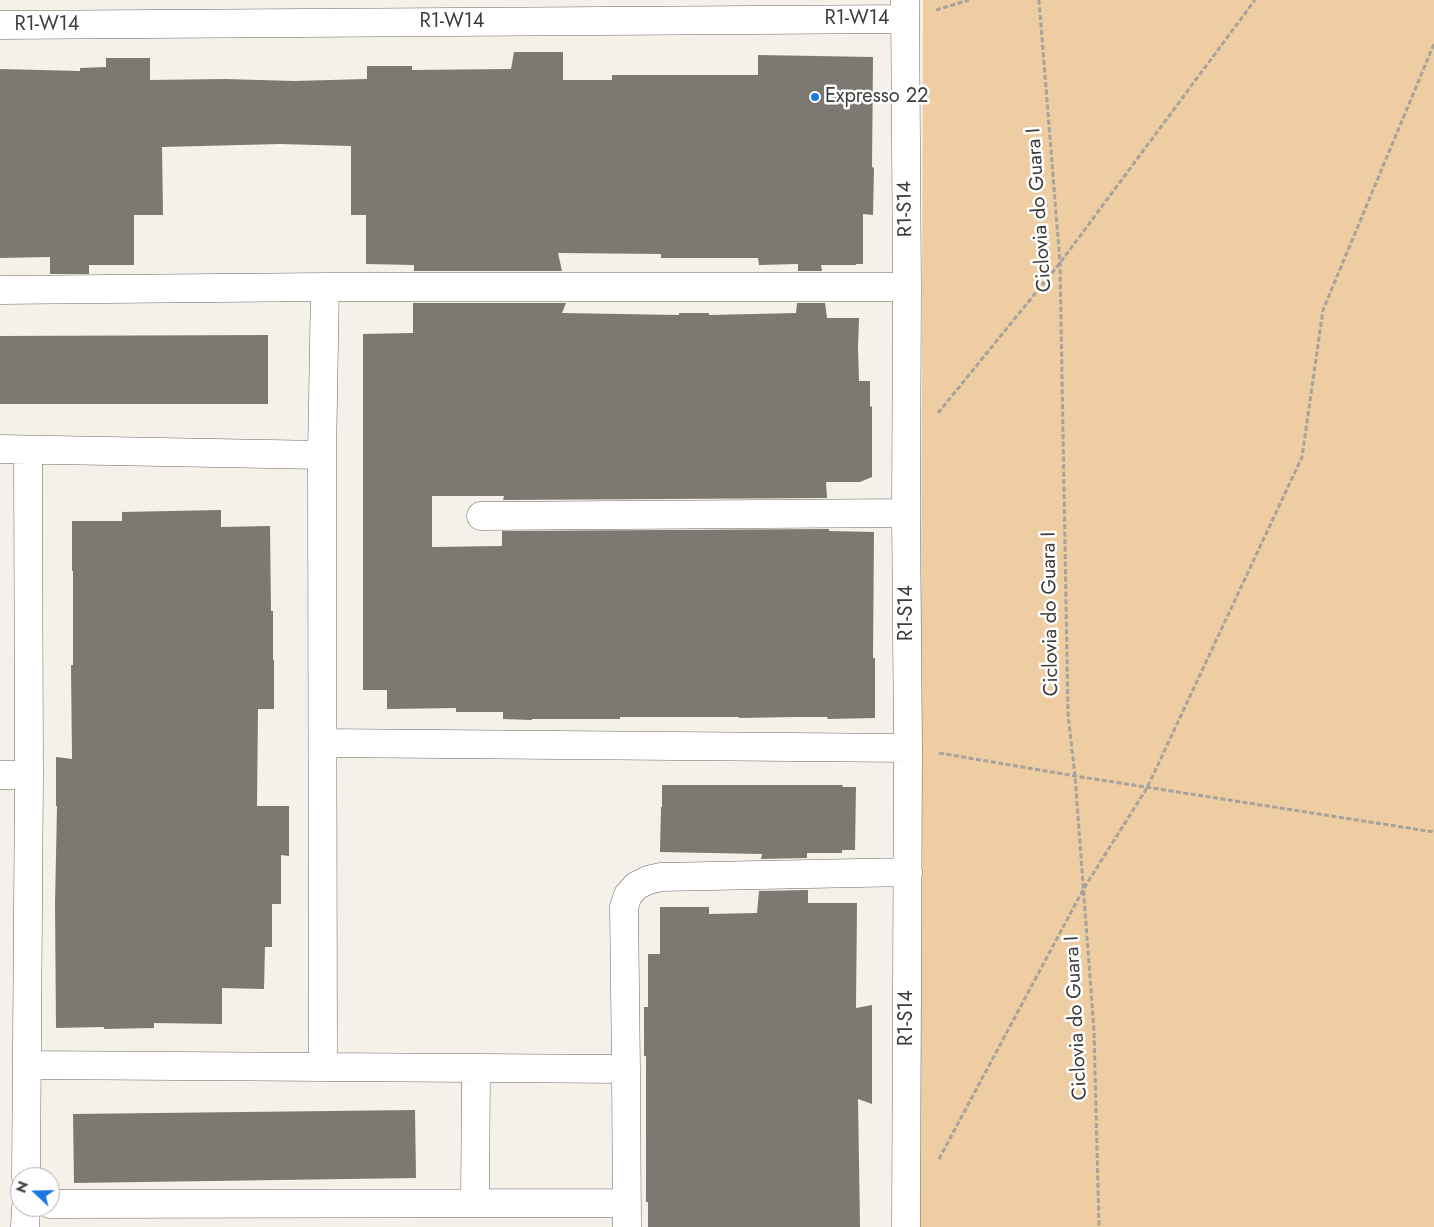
<!DOCTYPE html>
<style>
body{margin:0}
#map{position:relative;width:1434px;height:1227px;overflow:hidden;background:#f5f0e9;font-family:Jost,sans-serif}
canvas{display:block}
.north{position:absolute;left:10px;top:1167px;width:50px;height:50px;box-sizing:border-box;background:#fff;border:1px solid #b2b1b0;border-radius:50%;rotate:291deg;font-size:14px;font-weight:700;line-height:20px;text-align:center;color:#3e3c39}
.north::after{content:'';display:block;margin:auto;width:18px;height:22px;background:#1978e1;clip-path:polygon(50% 0,100% 100%,50% 72%,0 100%)}
</style>
<div id="map">
<canvas width="1434" height="1227"></canvas>
<div class="north">N</div>
</div>
<script>
const g = document.querySelector('canvas').getContext('2d');
g.lineJoin = 'round';
function paint(path, color) { g.fillStyle = color; g.fill(path, 'evenodd'); }
const toPath = rows => new Path2D(rows.map(r => 'M' + r).join(''));
function trace(path, color, width, dash) { g.strokeStyle = color; g.lineWidth = width; g.lineCap = dash ? 'butt' : 'round'; g.setLineDash(dash || []); g.stroke(path); }
function drawText(font, color, halo, rows, align = 'center') {
  g.font = font + ' Jost,sans-serif'; g.lineWidth = 5; g.setLineDash([]); g.textBaseline = 'middle'; g.strokeStyle = halo; g.fillStyle = color; for (const [text, x, y, turn = 0] of rows) {
    g.save(); g.translate(x, y); g.rotate((+turn || 0) * Math.PI / 180); g.textAlign = isNaN(turn) ? turn : align; if (halo) g.strokeText(text, 0, 0); g.fillText(text, 0, 0); g.restore();
  }
}
const green = toPath([
 [923,0,1434,0,1434,1227,919,1227]
]);
const building = toPath([
 [514,52,563,52,563,80,612,80,612,75,758,75,758,55,873,57,872,167,874,168,873,215,863,214,863,264,856,264,856,265,821,265,822,271,798,271,798,264,759,265,758,258,661,258,661,254,558,253,562,271,414,271,414,265,366,264,366,215,351,215,351,146,280,144,162,147,163,215,134,215,134,265,89,265,89,274,50,274,50,257,0,258,0,69,80,71,80,68,106,67,106,58,150,58,150,80,225,79,294,81,367,79,367,66,412,66,412,70,511,69],
 [413,303,566,303,562,313,679,315,679,313,709,313,709,315,796,313,797,303,825,303,827,318,859,318,858,348,859,381,870,381,870,406,872,407,872,477,860,482,826,482,827,498,503,500,504,496,432,496,432,547,502,546,502,531,829,529,829,531,874,532,873,658,875,658,875,718,828,719,827,717,796,717,739,718,739,717,620,717,620,719,532,719,532,720,503,719,503,712,456,712,456,708,387,709,387,690,363,690,363,334,413,333],
 [268,335,268,404,0,404,0,336],
 [221,510,221,527,270,526,271,611,273,611,273,660,274,660,274,709,258,709,257,806,289,806,289,856,281,855,281,904,272,904,272,947,265,947,264,989,222,988,222,1024,154,1023,154,1028,104,1029,104,1027,56,1028,55,903,57,806,56,806,56,757,72,759,71,665,73,665,73,571,72,571,72,521,122,521,122,512],
 [662,785,843,785,842,787,856,787,855,850,842,850,842,853,807,853,807,858,761,859,762,854,660,852,661,807,662,807],
 [808,890,808,903,857,903,856,1008,872,1005,872,1104,858,1099,860,1227,648,1227,648,1202,646,1202,646,1056,644,1056,644,1007,648,1007,648,954,660,954,660,907,709,907,709,914,757,913,759,891],
 [415,1110,416,1178,74,1183,73,1114]
]);
const path = toPath([
 [1039,0,1060,263,1068,714,1075,776,1094,1031,1099,1227],
 [936,10,969,0],
 [938,413,1060,263,1255,0],
 [939,753,1075,776,1434,832],
 [939,1159,1084,888,1147,788,1302,457,1323,310,1434,44]
]);
const minor = toPath([
 [905,0,907,287,906,513,908,748,906,1227],
 [0,25,905,19],
 [0,290,325,287,907,287],
 [0,449,322,455],
 [481,516,906,513],
 [323,743,908,748],
 [0,775,29,775],
 [27,1065,626,1069],
 [323,1067,322,455,325,287],
 [26,1177,29,775,28,450],
 [475,1203,476,1068],
 [50,1204,627,1203],
 [25,1227,26,1207],
 [627,1227,626,1069,624,907,628,895,636,886,648,880,661,877,908,872]
]);
const markers = [
 [815,97,5,"#1978e1"]
];
const streetNames = [
 ["R1-W14",857,19],
 ["R1-W14",452,22],
 ["R1-W14",47,25],
 ["R1-S14",906,209,-91],
 ["Ciclovia do Guara I",1040,210,-94],
 ["R1-S14",907,613,-90],
 ["Ciclovia do Guara I",1051,614,-91],
 ["R1-S14",907,1018,-90],
 ["Ciclovia do Guara I",1077,1018,-93]
];
const poiNames = [
 ["Expresso 22",825,97]
];
paint(green, '#edcda1');
paint(building, '#7d7972');
trace(minor, '#6e6a63', 29);
trace(path, '#a6a29d', 3, [5, 2.5]);
trace(minor, '#fff', 28);
for (const [x, y, r, color] of markers) { const dot = new Path2D(); dot.arc(x, y, r, 0, 2 * Math.PI); g.fillStyle = color; g.fill(dot); trace(dot, '#fff', 2); }
drawText('20px', '#3e3c39', '#fff', streetNames);
drawText('20px', '#3e3c39', '#fff', poiNames, 'left');
</script>
